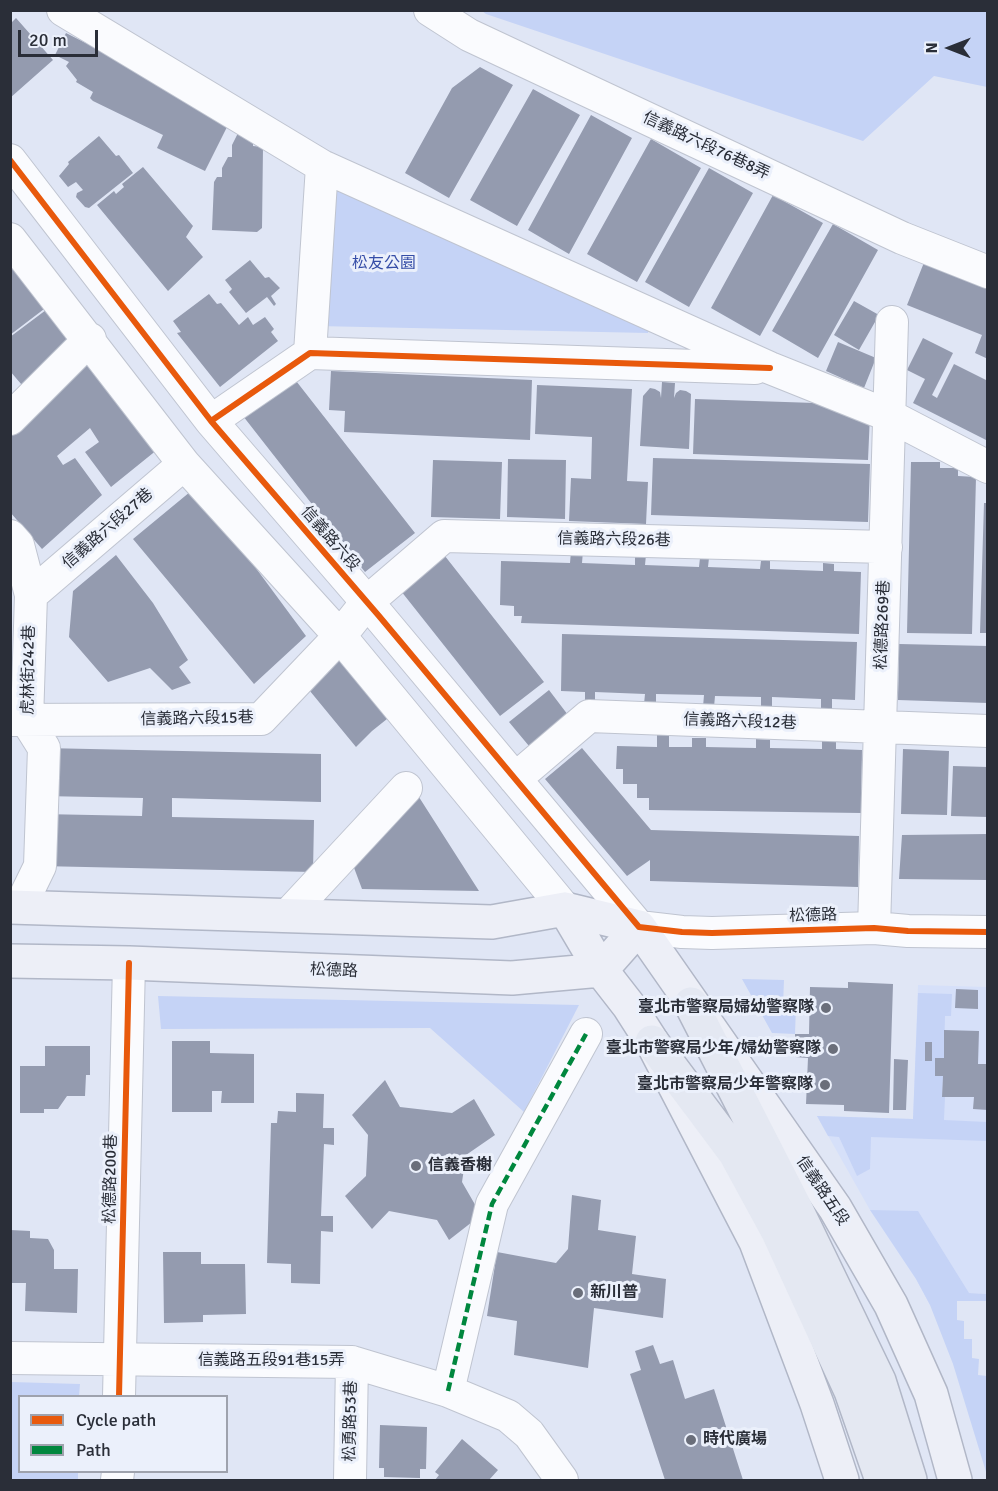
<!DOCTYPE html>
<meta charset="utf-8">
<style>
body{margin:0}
#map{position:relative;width:998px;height:1491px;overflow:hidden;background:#e0e6f5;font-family:Signika,sans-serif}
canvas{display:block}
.frame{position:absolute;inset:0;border:12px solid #2a2e38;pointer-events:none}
.legend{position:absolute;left:18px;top:1395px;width:210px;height:78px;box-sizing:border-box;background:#ebf0fb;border:2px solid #9ea2ad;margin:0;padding:8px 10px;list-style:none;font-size:18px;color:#2a2e38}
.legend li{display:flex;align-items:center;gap:12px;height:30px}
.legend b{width:30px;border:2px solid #9ea2ad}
.north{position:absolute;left:920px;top:18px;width:60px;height:60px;-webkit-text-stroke:4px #ebf0fb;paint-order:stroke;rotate:270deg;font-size:16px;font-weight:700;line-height:24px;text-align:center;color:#2a2e38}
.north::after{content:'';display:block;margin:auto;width:21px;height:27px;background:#2a2e38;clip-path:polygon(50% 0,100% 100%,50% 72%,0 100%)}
.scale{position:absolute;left:18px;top:30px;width:80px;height:27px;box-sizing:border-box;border:3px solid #2a2e38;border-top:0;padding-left:8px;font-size:18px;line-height:21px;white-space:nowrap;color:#2a2e38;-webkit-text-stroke:4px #ebf0fb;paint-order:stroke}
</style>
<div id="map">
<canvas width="998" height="1491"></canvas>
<div class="frame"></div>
<ul class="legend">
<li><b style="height:8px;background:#e8590c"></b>Cycle path</li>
<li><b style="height:8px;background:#00873e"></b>Path</li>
</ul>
<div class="north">N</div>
<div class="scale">20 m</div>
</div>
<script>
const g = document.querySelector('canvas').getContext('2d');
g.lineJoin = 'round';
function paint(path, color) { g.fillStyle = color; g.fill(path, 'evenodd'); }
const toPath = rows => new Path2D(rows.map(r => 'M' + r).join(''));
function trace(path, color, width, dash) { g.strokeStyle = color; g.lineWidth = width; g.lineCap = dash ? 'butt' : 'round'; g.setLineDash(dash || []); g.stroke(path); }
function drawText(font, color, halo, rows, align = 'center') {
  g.font = font + ' Signika,"Noto Sans TC",sans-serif'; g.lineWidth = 6; g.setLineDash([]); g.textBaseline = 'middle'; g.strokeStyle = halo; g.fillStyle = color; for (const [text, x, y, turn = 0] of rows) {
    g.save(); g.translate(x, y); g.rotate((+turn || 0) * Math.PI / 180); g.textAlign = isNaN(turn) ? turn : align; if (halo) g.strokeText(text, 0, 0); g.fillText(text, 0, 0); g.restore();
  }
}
const built = toPath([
 [918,985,987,987,987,1294,969,1293,930,1305,916,1279,870,1210,817,1116,913,1119]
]);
const green = toPath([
 [482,11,987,11,987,87,934,76,863,141,486,14],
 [322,167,651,315,648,333,317,326],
 [742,979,784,980,783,1006,796,1006,795,1034,772,1033],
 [918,993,952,994,951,1016,945,1016,944,1058,935,1058,935,1076,943,1076,942,1096,945,1097,944,1120,987,1122,987,1141,871,1137,870,1169,857,1176,839,1137,828,1136,817,1116,913,1119],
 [158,996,579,1005,524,1112,430,1028,161,1029],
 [870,1210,918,1211,969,1293,987,1294,987,1301,957,1301,957,1320,964,1321,964,1339,972,1339,972,1358,979,1359,978,1375,987,1376,987,1475,953,1364,930,1305,916,1279],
 [11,1382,80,1384,79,1396,20,1396,20,1472,78,1472,78,1480,11,1480]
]);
const building = toPath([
 [16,18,53,60,10,98,10,24],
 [66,33,232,117,205,171,157,148,163,135,93,101,90,98,93,92,76,82,77,80,66,66,69,62,55,55],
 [480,67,513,85,449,198,405,173,452,88],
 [533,89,580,115,517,226,470,200],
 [591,115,632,138,569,254,528,230],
 [239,131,253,132,253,146,263,147,262,228,257,232,212,230,214,182,217,177,222,177,222,168,228,157,232,157,232,145],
 [99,136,116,156,119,155,133,173,89,208,85,207,76,197,77,193,83,190,76,182,68,187,59,176,69,164,68,162],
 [651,139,701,168,637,282,587,254],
 [143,167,193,226,186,237,203,257,168,291,97,205,114,191,116,194,124,187,122,184],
 [709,168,753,193,689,307,645,282],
 [773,195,823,223,760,336,711,308],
 [833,224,878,250,818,358,772,331],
 [10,257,48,306,10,335],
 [250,260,265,278,269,277,280,288,271,296,276,304,274,306,267,297,246,313,229,292,232,289,225,280],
 [925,260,988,285,988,359,975,353,982,335,907,305],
 [209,294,217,304,221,303,239,325,248,317,253,325,265,317,274,329,271,332,278,341,220,387,177,333,181,332,173,321],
 [854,301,879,315,859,350,834,335],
 [50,307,79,343,27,391,10,371,10,337],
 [923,338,953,353,932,395,937,398,954,364,988,381,988,441,913,403,925,379,907,370],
 [838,342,876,358,864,388,826,371],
 [91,354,163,445,111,487,85,452,99,442,90,428,57,456,63,465,75,458,102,495,42,549,10,512,10,431],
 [331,371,532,380,530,440,344,432,345,411,329,410],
 [293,377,415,533,365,572,243,416],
 [662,382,675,383,674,398,676,393,680,390,686,391,691,394,689,449,640,446,643,396,650,388,655,389,660,392,661,398],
 [537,385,632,389,627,481,648,482,646,524,569,521,571,478,591,479,592,437,535,434],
 [695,399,845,404,870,415,868,460,693,454],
 [653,458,870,464,868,522,651,515],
 [508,459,566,460,565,519,507,517],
 [433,460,502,462,500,519,431,517],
 [911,462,940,462,940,468,958,468,958,476,976,477,972,634,907,633],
 [196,487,306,636,254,684,133,539],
 [984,503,988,503,988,633,980,633],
 [441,551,544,682,500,716,397,586],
 [571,551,583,551,582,563,635,565,635,555,646,555,645,565,699,567,700,558,709,558,708,567,760,569,761,561,770,561,770,569,823,571,823,563,834,564,834,571,861,572,859,634,521,623,522,616,514,616,514,606,500,605,501,561,570,563],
 [116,555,153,603,188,660,179,667,191,683,172,690,150,668,108,682,69,637,73,591],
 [562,634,857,642,855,700,832,699,832,712,821,711,821,699,772,697,772,708,761,708,761,697,715,696,714,707,703,707,704,695,656,694,656,705,644,704,645,694,595,692,595,705,585,705,585,692,561,691],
 [899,644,988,646,988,703,898,700],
 [342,647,392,715,372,731,356,747,305,685],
 [549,690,568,715,529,746,509,722],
 [657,735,669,735,669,747,692,747,692,738,706,738,706,747,756,748,756,739,770,740,770,748,822,749,822,740,836,740,836,749,862,750,861,813,649,810,649,798,637,798,637,784,623,784,623,769,616,769,617,746,657,747],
 [44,748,321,754,321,802,172,798,172,817,314,820,313,872,40,866,41,814,142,816,143,798,43,796],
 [582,748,651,830,859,836,858,887,650,881,650,860,627,876,545,779],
 [903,749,949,751,947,815,901,814],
 [953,766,988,767,988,817,951,816],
 [417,794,479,891,362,889,353,865],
 [988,834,988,880,899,879,902,835],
 [848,982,893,984,889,1113,844,1111,844,1105,806,1104,808,1058,795,1057,795,1034,809,1034,810,987,848,988],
 [956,989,978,990,978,1009,955,1008],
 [944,1030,979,1031,978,1064,988,1064,988,1110,973,1109,974,1097,942,1097,943,1076,935,1076,935,1058,944,1058],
 [172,1041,210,1041,210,1053,254,1054,254,1103,221,1103,222,1091,212,1091,212,1112,172,1112],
 [925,1042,932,1042,932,1061,925,1061],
 [45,1046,90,1046,90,1075,86,1075,85,1096,67,1096,58,1109,44,1109,44,1113,20,1113,20,1066,45,1066],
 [894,1059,908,1060,906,1110,893,1110],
 [385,1080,400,1107,452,1113,474,1099,495,1135,466,1155,462,1182,481,1215,449,1240,437,1220,389,1211,372,1229,345,1196,366,1176,368,1135,352,1115],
 [296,1093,324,1094,323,1128,334,1128,334,1145,324,1144,321,1216,333,1216,333,1232,321,1231,320,1284,291,1283,291,1264,267,1263,271,1123,277,1123,278,1111,296,1112],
 [572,1195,601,1200,598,1230,636,1236,632,1274,666,1279,663,1318,594,1308,588,1368,514,1355,517,1321,487,1316,497,1252,556,1263,568,1249],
 [10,1230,30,1231,30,1238,48,1239,54,1250,54,1269,78,1269,77,1313,25,1311,26,1283,10,1283],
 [163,1252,201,1252,201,1264,245,1264,246,1314,203,1315,203,1322,164,1323],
 [653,1345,660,1364,673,1360,685,1399,714,1389,743,1480,665,1480,630,1374,641,1370,635,1351],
 [380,1425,427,1427,426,1469,420,1469,420,1478,384,1477,384,1468,379,1468],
 [462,1439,498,1470,489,1480,435,1480,439,1475,435,1472]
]);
const minor = toPath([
 [63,10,322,166,770,368,890,416,988,467],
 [430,10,469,35,902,238,988,272],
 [10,160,211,421,379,616,639,927,682,932,712,933,874,928,908,931,988,932],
 [10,239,184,464,340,636,565,909],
 [310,353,322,166],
 [10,419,90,339],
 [211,421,310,353,755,368],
 [10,536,18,545,31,595,27,721,44,748,40,866,20,907],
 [31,595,184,464],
 [10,720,261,719,340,636,367,602,444,536,886,547],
 [515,779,589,716,988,731],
 [287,916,406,788],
 [874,928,892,322],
 [10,1358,352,1362,448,1391,508,1416,529,1434,562,1480],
 [448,1391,492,1204,586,1034],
 [119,1396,129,963],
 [117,1480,118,1472],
 [350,1480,352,1362]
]);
const major = toPath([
 [10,907,492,922,565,909,639,927],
 [565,909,601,970,629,1006,652,1042,756,1242,817,1404,842,1480],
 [639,927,835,1208,891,1305,931,1394,955,1480],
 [10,961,129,963,512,978,601,970,639,927]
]);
const highway = toPath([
 [691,1004,797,1211,879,1381,910,1480],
 [652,1042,735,1153,778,1232,851,1391,882,1480]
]);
const quiet = toPath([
 [448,1391,492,1204,586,1034]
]);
const cycleway = toPath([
 [10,160,211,421,379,616,639,927,682,932,712,933,874,928,908,931,988,932],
 [211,421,310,353,770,368],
 [119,1396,129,963]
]);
const markers = [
 [826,1008,6,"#6a6e7a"],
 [833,1049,6,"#6a6e7a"],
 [825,1085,6,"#6a6e7a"],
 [416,1166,6,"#6a6e7a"],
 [578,1293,6,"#6a6e7a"],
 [691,1440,6,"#6a6e7a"]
];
const streetNames = [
 ["信義路六段76巷8弄",706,146,25],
 ["信義路六段27巷",108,529,-41],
 ["信義路六段",330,539,49],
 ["信義路六段26巷",614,540,1],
 ["松德路269巷",883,625,-88],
 ["虎林街242巷",29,670,-89],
 ["信義路六段15巷",197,719,-1],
 ["信義路六段12巷",740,722,2],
 ["松德路",813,916,-2],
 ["松德路",334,971,2],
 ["松德路200巷",111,1179,-89],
 ["信義路五段",822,1191,56],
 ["信義路五段91巷15弄",271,1361],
 ["松勇路53巷",351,1421,-89]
];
const parkNames = [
 ["松友公園",384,264]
];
const poiNames = [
 ["臺北市警察局婦幼警察隊",814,1008],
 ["臺北市警察局少年/婦幼警察隊",821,1049],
 ["臺北市警察局少年警察隊",813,1085],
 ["信義香榭",428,1166,"left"],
 ["新川普",590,1293,"left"],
 ["時代廣場",703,1440,"left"]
];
paint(built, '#d6e0f9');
paint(green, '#c5d3f6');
paint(building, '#949baf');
trace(minor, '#bfc4d0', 34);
trace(major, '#b1b7c7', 36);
trace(highway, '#b1b7c7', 36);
trace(minor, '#fafbfe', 32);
trace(major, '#edeff7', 33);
trace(highway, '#e4e8f2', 33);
trace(quiet, '#00873e', 4.5, [9, 4.5]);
trace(cycleway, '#e8590c', 6);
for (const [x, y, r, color] of markers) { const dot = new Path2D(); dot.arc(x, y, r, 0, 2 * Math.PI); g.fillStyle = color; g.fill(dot); trace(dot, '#ebf0fb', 2); }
drawText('16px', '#2a2e38', '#ebf0fb', streetNames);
drawText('16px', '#354da7', '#ebf0fb', parkNames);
drawText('bold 16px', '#2a2e38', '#ebf0fb', poiNames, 'right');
</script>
